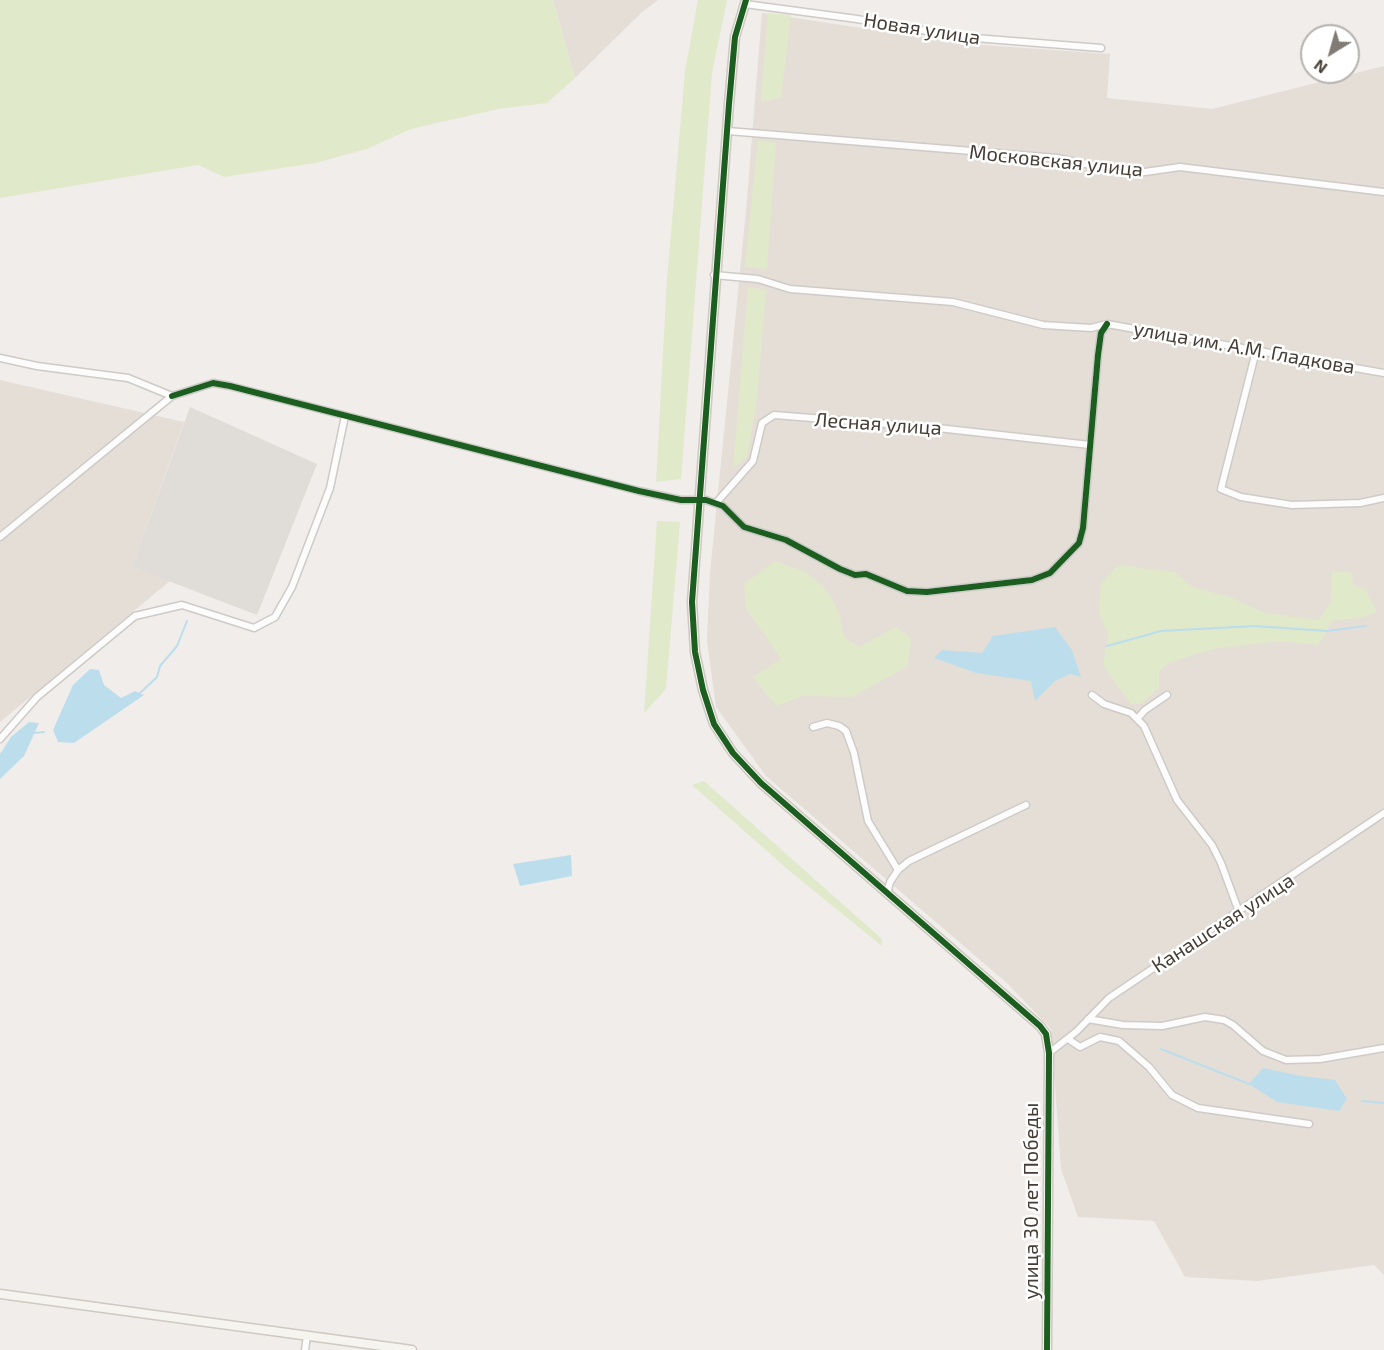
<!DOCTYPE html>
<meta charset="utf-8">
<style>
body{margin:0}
#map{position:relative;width:1384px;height:1350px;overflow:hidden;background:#f0edea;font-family:"Exo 2",sans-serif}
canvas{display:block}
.north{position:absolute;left:1300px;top:24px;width:60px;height:60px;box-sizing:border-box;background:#fff;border:2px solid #b5b2af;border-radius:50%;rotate:217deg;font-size:16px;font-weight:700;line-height:24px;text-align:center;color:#463e36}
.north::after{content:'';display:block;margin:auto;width:21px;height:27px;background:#827b75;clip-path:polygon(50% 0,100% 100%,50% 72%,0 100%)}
</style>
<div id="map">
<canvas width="1384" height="1350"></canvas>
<div class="north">N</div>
</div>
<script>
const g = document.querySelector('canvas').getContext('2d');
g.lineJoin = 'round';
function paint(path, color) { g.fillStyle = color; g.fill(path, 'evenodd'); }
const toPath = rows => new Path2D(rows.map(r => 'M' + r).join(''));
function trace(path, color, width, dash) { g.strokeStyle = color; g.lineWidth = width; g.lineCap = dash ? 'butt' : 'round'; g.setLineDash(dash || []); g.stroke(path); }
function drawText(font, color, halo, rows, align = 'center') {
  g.font = font + ' "Exo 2",sans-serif'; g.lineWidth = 5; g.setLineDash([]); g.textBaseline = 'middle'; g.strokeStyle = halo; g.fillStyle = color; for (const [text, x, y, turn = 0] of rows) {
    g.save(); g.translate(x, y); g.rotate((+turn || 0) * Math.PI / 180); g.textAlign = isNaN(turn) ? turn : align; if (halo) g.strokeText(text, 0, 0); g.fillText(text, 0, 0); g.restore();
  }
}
const residential = toPath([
 [553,0,658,0,641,13,575,78],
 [762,13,968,44,1110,54,1107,98,1212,109,1384,66,1384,1275,1374,1265,1257,1281,1185,1277,1154,1221,1078,1217,1061,1169,1051,1029,1008,984,766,776,716,707,707,641,710,573,746,211],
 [0,380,184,422,132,567,170,581,0,722]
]);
const industrial = toPath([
 [190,407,317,464,257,615,132,567]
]);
const green = toPath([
 [0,0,553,0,575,78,547,103,498,109,411,129,367,149,315,163,224,177,198,165,0,198],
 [698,0,727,0,712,73,681,479,656,482,667,279,685,71],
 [768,13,791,15,781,98,761,102],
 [758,140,776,143,767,269,745,267],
 [748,287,766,290,757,400,747,457,733,469],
 [657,521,680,522,666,689,644,713],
 [775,561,806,572,822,585,831,596,839,614,844,637,859,647,896,627,911,638,908,666,852,697,803,696,776,706,753,677,781,659,746,608,744,584],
 [1118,565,1175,572,1192,587,1230,597,1265,613,1319,620,1331,601,1332,571,1351,573,1353,584,1366,590,1377,612,1365,617,1332,621,1318,645,1279,641,1213,649,1168,663,1159,672,1159,688,1141,704,1131,704,1103,665,1108,635,1099,612,1101,583],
 [704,781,882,939,882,946,792,873,692,785]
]);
const water = toPath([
 [1055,627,1072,650,1081,677,1070,674,1055,681,1035,701,1031,681,976,673,934,658,942,650,982,653,993,636],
 [90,669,99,670,104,685,121,698,135,691,144,695,74,743,58,742,53,730,73,685],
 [29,722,39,723,24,756,0,779,0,754,11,737],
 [571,855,572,876,520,886,513,864],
 [1263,1068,1301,1076,1335,1080,1347,1099,1339,1111,1277,1102,1249,1084]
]);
const stream = toPath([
 [1107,646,1161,631,1255,626,1327,631,1366,626],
 [140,693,157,677,160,666,177,646,187,621],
 [34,733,44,732],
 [1161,1049,1249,1084],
 [1362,1101,1384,1103]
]);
const street = toPath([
 [745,4,857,19,962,37,1101,48],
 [728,131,1057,158,1119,171,1145,172,1180,167,1384,192],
 [714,275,758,279,790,289,953,302,1043,325,1091,328,1107,324,1384,373],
 [1256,351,1221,489,1241,497,1292,505,1360,503,1384,498],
 [0,358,37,366,128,378,172,396,0,537],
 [172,396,213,383,230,386,639,491,681,500,706,500,723,506,744,527,786,540,840,569,855,575,866,574,907,591,927,592,1032,580,1050,573,1079,543,1083,528,1098,355,1101,333,1107,324],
 [716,503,753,461,762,423,774,415,938,428,1090,445],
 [1092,695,1104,704,1131,713,1144,726,1177,800,1212,845,1221,863,1239,912],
 [1137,719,1145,710,1167,695],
 [813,727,827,723,839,726,846,731,854,753,868,821,898,870],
 [0,739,37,697,135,616,182,605,254,628,275,617,292,587,330,488,345,416],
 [887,894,890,882,898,870,909,861,1026,805],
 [1088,1019,1123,1025,1162,1026,1205,1017,1224,1020,1233,1025,1263,1051,1286,1060,1320,1059,1384,1048],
 [1068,1039,1080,1047,1100,1037,1119,1041,1149,1067,1172,1095,1198,1108,1309,1124],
 [1049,1053,1077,1031,1109,998,1384,813],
 [305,1350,307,1336]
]);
const secondary = toPath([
 [746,0,735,37,729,104,692,602,695,652,703,690,714,724,733,753,761,783,1040,1026,1046,1034,1049,1053,1047,1350],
 [0,1294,412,1350]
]);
const cycleway = toPath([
 [746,0,735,37,729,104,692,602,695,652,703,690,714,724,733,753,761,783,1040,1026,1046,1034,1049,1053,1047,1350],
 [172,396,213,383,230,386,639,491,681,500,706,500,723,506,744,527,786,540,840,569,855,575,866,574,907,591,927,592,1032,580,1050,573,1079,543,1083,528,1098,355,1101,333,1107,324]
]);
const streetNames = [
 ["Новая улица",922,29,9],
 ["Московская улица",1056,161,6],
 ["улица им. А.М. Гладкова",1244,348,10],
 ["Лесная улица",878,424,4],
 ["Канашская улица",1223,923,-33],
 ["улица 30 лет Победы",1031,1201,-90]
];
paint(residential, '#e4ded7');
paint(industrial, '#e0dcd8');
paint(green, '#e1e9cb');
paint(water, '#bcdeec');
trace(stream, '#bcdeec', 2);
trace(street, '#cecbc7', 9);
trace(secondary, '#cec9c1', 11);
trace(street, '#fdfcfc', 6);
trace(secondary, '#f6f4ef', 8);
trace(cycleway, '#1b5e20', 6);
drawText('20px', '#463e36', '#fff', streetNames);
</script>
